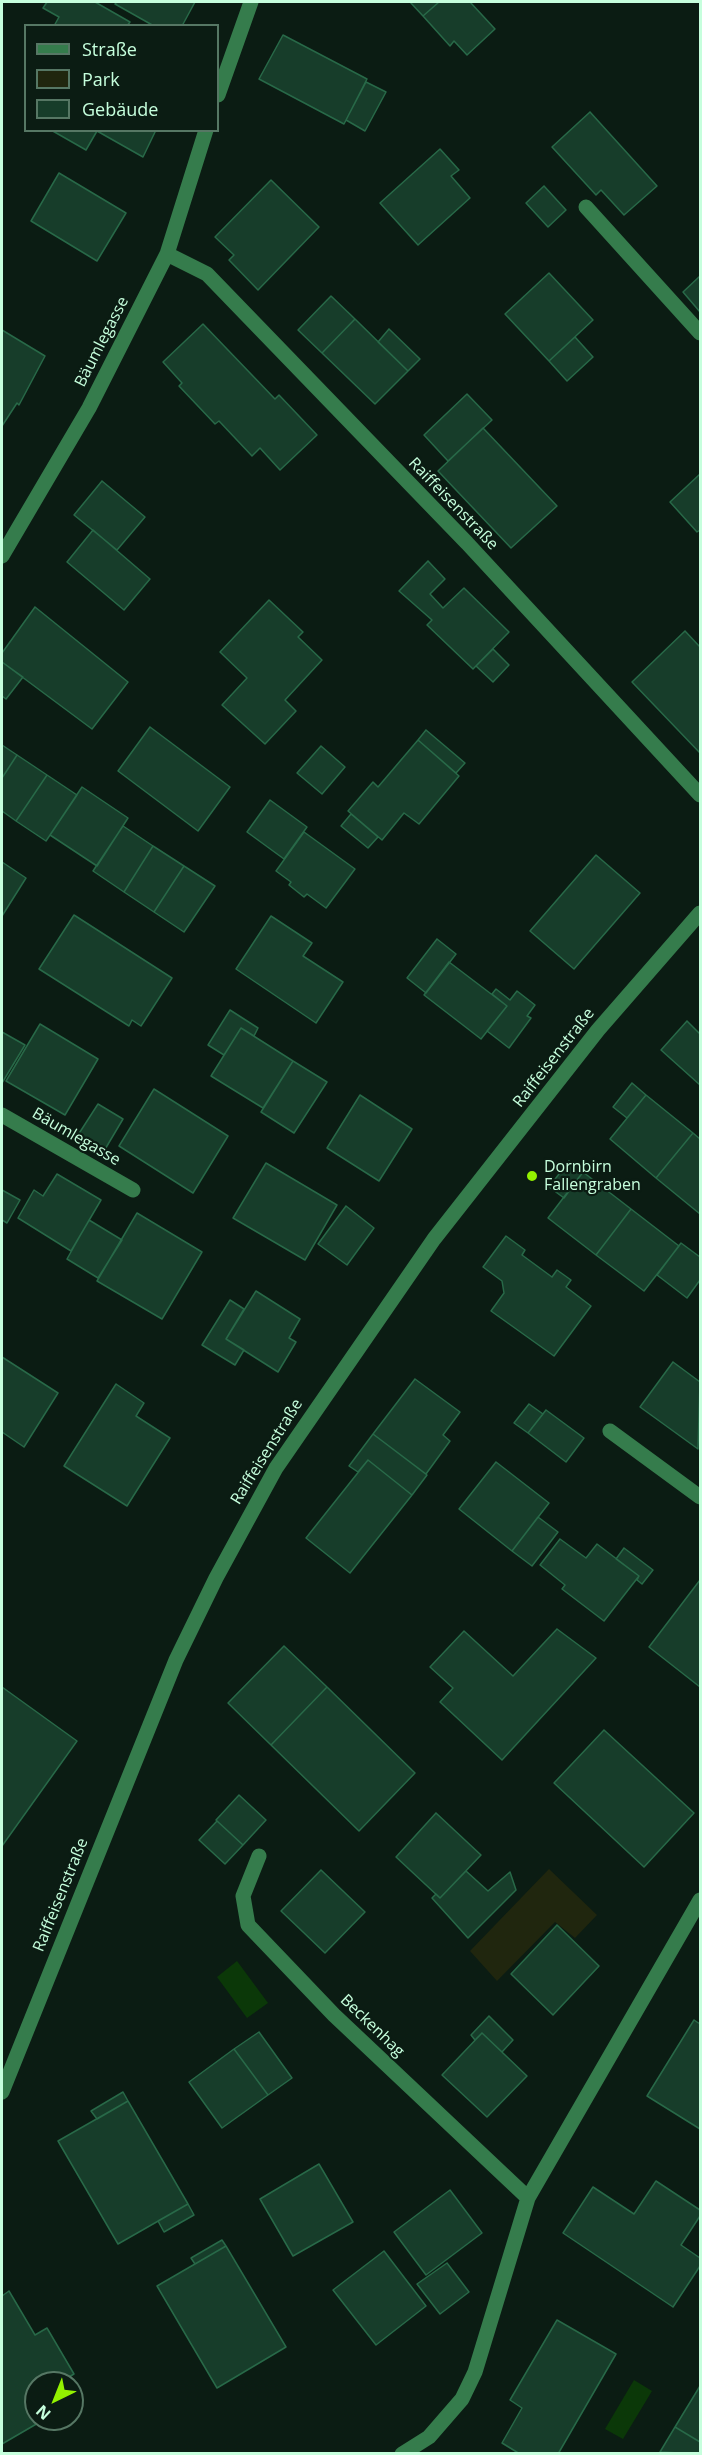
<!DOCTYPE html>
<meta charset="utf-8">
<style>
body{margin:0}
#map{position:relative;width:702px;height:2455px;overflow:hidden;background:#0b1c13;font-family:"Open Sans",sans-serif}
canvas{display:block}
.frame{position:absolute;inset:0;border:3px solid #c6ffdd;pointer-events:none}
.legend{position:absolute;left:24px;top:24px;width:195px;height:108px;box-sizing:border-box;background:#0b1c13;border:2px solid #567764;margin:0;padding:8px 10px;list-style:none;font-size:18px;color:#c6ffdd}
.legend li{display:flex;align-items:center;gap:12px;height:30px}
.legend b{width:30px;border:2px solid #567764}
.north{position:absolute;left:24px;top:2371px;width:60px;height:60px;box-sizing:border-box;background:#0b1c13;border:2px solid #567764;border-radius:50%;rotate:223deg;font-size:16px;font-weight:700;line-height:24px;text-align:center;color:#c6ffdd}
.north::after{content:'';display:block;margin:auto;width:21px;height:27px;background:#93f100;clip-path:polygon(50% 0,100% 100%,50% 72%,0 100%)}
</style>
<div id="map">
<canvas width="702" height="2455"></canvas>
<div class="frame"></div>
<ul class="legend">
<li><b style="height:8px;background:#357c4c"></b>Straße</li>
<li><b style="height:16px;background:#20260e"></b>Park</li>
<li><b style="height:16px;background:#173d2a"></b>Gebäude</li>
</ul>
<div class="north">N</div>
</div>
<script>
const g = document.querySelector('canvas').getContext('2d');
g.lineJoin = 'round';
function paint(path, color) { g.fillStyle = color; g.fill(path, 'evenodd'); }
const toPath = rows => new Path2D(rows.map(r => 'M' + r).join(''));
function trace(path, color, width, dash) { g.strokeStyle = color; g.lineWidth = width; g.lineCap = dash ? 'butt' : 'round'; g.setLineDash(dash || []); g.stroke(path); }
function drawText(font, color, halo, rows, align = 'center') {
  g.font = font + ' "Open Sans",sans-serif'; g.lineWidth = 4.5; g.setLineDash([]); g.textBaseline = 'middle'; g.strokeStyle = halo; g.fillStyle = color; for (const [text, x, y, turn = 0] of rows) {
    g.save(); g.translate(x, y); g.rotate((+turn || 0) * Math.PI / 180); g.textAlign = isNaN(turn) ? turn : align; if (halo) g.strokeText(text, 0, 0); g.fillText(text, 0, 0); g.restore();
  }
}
const green = toPath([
 [549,1869,597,1915,575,1938,555,1922,497,1981,470,1951]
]);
const water = toPath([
 [237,1961,268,2003,247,2018,217,1977],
 [634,2380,652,2391,623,2439,605,2429]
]);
const building = toPath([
 [47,2,95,2,130,22,127,26,54,26,59,17,43,8,47,2],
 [117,2,195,2,182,26,154,26,115,4,117,2],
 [410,2,439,2,423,16,410,2],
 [439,2,470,2,495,29,467,55,454,41,450,46,423,16,439,2],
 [283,35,367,79,344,124,259,79,283,35],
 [366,82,386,92,365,131,346,120,366,82],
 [590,112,657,186,624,215,601,190,596,195,552,147,590,112],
 [51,130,156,130,143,157,97,131,86,150,51,130],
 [440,149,459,170,451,176,470,198,418,245,380,203,440,149],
 [59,173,126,213,97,261,31,221,59,173],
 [271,180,319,227,258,290,229,260,234,255,215,237,271,180],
 [544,186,566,210,548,227,526,203,544,186],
 [549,273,593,320,549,361,505,314,549,273],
 [700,276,700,312,683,292,700,276],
 [331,296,355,319,322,353,298,330,331,296],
 [355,319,408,371,375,404,322,353,355,319],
 [203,324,275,399,279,395,317,435,280,470,260,448,252,456,219,421,215,424,179,386,182,383,163,362,203,324],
 [389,329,420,359,408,371,378,342,389,329],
 [2,330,45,356,19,405,17,403,2,426,2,330],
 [575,337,593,357,567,381,549,361,575,337],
 [467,394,492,420,448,461,424,435,467,394],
 [483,428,557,506,511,548,438,471,483,428],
 [700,474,700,530,697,532,670,502,700,474],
 [102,481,145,517,117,550,74,515,102,481],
 [93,530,150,579,124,610,67,562,93,530],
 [428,561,445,579,430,594,443,608,464,588,509,632,473,669,427,625,432,620,399,591,428,561],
 [269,600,303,632,298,637,322,660,285,700,296,711,265,744,222,705,247,678,220,652,269,600],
 [35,607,128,682,92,729,2,662,2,653,35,607],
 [685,631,700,647,700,753,632,682,685,631],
 [493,649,509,665,493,682,476,666,493,649],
 [2,662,23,677,6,699,2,696,2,662],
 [150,727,230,787,198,831,118,771,150,727],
 [426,730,465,763,456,773,418,740,426,730],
 [418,740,459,776,419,824,404,813,382,840,348,811,373,782,378,787,418,740],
 [2,745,17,755,2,778,2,745],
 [321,746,345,767,322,794,297,773,321,746],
 [17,755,47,775,16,821,2,811,2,778,17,755],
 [47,775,77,795,46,841,16,821,47,775],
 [82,787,128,818,97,866,50,835,82,787],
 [270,800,307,827,284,859,247,832,270,800],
 [351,814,378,837,368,848,341,826,351,814],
 [123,826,153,846,124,892,93,871,123,826],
 [304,832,355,869,326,908,307,894,304,897,289,885,291,882,276,871,304,832],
 [153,846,184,866,154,912,124,892,153,846],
 [596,855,640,893,574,969,530,931,596,855],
 [2,862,26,878,2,916,2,862],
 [184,866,215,886,184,932,154,912,184,866],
 [74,915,172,978,141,1026,132,1020,129,1026,39,969,74,915],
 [271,916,312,943,303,956,343,982,316,1023,236,969,271,916],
 [437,939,456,954,426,993,407,978,437,939],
 [449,962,507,1006,481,1039,424,995,449,962],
 [496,989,510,1000,517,991,535,1005,527,1016,531,1018,509,1048,487,1031,507,1006,492,994,496,989],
 [230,1010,258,1028,254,1036,241,1028,224,1055,208,1045,230,1010],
 [687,1021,700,1034,700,1085,661,1050,687,1021],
 [40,1024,98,1059,65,1115,6,1081,40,1024],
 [241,1028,293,1061,263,1108,211,1076,241,1028],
 [2,1032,25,1045,2,1083,2,1032],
 [293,1061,327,1082,294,1133,261,1112,293,1061],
 [632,1083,646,1095,627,1118,613,1107,632,1083],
 [154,1089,228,1136,193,1193,119,1146,154,1089],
 [360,1095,412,1129,379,1181,327,1148,360,1095],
 [646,1095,693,1133,656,1178,610,1139,646,1095],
 [98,1104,123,1119,104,1151,78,1135,98,1104],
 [693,1133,700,1139,700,1214,656,1178,693,1133],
 [569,1161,583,1172,564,1198,549,1187,569,1161],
 [266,1163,337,1205,305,1260,233,1218,266,1163],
 [583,1172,631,1209,596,1255,548,1218,583,1172],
 [57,1174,101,1200,71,1251,18,1218,34,1190,43,1196,57,1174],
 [2,1190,20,1200,7,1223,2,1220,2,1190],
 [346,1206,374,1228,347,1265,318,1244,346,1206],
 [631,1209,679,1246,644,1291,596,1255,631,1209],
 [137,1213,202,1252,162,1319,97,1281,137,1213],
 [89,1220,122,1240,98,1278,67,1259,89,1220],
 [506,1236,525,1250,522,1255,552,1277,557,1270,571,1280,566,1287,591,1306,554,1356,491,1311,504,1293,502,1281,483,1267,506,1236],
 [681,1243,700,1257,700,1280,687,1298,657,1275,681,1243],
 [256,1291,300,1319,289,1338,296,1342,278,1372,226,1339,256,1291],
 [230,1300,244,1309,226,1339,244,1350,235,1365,202,1345,230,1300],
 [2,1357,58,1393,24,1447,2,1432,2,1357],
 [673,1362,700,1382,698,1449,640,1407,673,1362],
 [415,1379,460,1412,443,1435,450,1441,426,1474,373,1434,415,1379],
 [116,1384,144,1403,136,1416,170,1438,127,1506,64,1466,116,1384],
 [529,1404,543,1414,528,1433,514,1423,529,1404],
 [546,1410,584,1438,566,1462,528,1433,546,1410],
 [373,1434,427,1475,412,1495,368,1460,358,1472,349,1466,373,1434],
 [368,1460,412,1495,350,1573,306,1538,368,1460],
 [496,1462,549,1503,512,1551,459,1509,496,1462],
 [538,1517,558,1532,532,1566,512,1551,538,1517],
 [560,1539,586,1558,597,1544,639,1576,604,1621,562,1589,565,1585,540,1565,560,1539],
 [624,1548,653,1570,642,1584,637,1580,639,1576,616,1559,624,1548],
 [700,1580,700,1687,649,1647,700,1580],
 [557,1629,596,1658,502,1760,440,1702,453,1688,430,1667,464,1631,513,1676,557,1629],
 [284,1646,327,1687,271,1745,228,1703,284,1646],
 [2,1687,77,1741,2,1846,2,1687],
 [327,1687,415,1773,359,1831,271,1745,327,1687],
 [604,1730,694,1813,644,1867,554,1783,604,1730],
 [239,1795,266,1820,243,1845,216,1820,239,1795],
 [436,1813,481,1855,440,1898,396,1857,436,1813],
 [217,1821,243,1845,225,1864,199,1840,217,1821],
 [321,1870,365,1912,325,1953,281,1911,321,1870],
 [466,1871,488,1891,510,1872,516,1890,468,1938,432,1898,436,1894,440,1898,466,1871],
 [557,1925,599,1966,553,2015,511,1974,557,1925],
 [489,2016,513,2040,502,2052,482,2033,475,2040,471,2035,489,2016],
 [694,2020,700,2024,700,2129,647,2096,694,2020],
 [259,2032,292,2078,268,2095,234,2049,259,2032],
 [482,2033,527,2076,487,2117,442,2075,482,2033],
 [234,2049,268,2095,222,2128,189,2082,234,2049],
 [123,2092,128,2101,97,2119,91,2111,123,2092],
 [128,2101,188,2204,118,2244,58,2141,128,2101],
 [319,2164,353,2222,293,2256,260,2199,319,2164],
 [656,2181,700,2210,700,2216,681,2245,700,2258,700,2266,673,2307,563,2233,593,2187,634,2214,656,2181],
 [450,2190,482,2233,426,2275,394,2232,450,2190],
 [188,2204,194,2215,164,2232,158,2221,188,2204],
 [222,2240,226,2246,195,2264,191,2258,222,2240],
 [226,2246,286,2347,217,2388,157,2286,226,2246],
 [384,2251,426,2306,376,2345,333,2290,384,2251],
 [447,2263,469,2292,440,2314,417,2284,447,2263],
 [9,2291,35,2335,47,2328,74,2374,62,2381,64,2383,36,2383,36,2419,45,2419,2,2444,2,2296,9,2291],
 [557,2320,616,2354,558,2454,520,2454,502,2443,522,2408,510,2400,557,2320],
 [700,2386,700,2442,675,2427,700,2386],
 [675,2427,700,2442,700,2454,660,2452,675,2427]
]);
const minor = toPath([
 [218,95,251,2],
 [586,207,700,333],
 [167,254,207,274,467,543,700,795],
 [2,556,89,408,167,254,206,130],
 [2,1115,133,1190],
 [610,1431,700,1497],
 [259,1856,243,1896,248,1925,334,2015,528,2198],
 [2,2092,176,1660,216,1578,276,1468,434,1239,598,1030,700,913],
 [402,2454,429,2437,462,2399,475,2372,528,2198,700,1900]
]);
const markers = [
 [532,1176,6,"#93f100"]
];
const streetNames = [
 ["Bäumlegasse",102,342,-63],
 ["Raiffeisenstraße",453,504,46],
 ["Raiffeisenstraße",554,1058,-52],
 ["Bäumlegasse",76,1137,30],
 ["Raiffeisenstraße",267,1452,-58],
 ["Raiffeisenstraße",61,1895,-68],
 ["Beckenhag",372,2026,44]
];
const poiNames = [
 ["Dornbirn",544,1167],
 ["Fallengraben",544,1185]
];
paint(green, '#20260e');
paint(water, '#0b3808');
paint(building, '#173d2a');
trace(building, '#286948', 1.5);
trace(minor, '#357c4c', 15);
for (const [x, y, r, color] of markers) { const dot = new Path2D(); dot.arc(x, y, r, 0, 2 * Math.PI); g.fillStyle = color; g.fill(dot); trace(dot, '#0b1c13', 2); }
drawText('16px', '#c6ffdd', '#0b1c13', streetNames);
drawText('16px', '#c6ffdd', '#0b1c13', poiNames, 'left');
</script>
